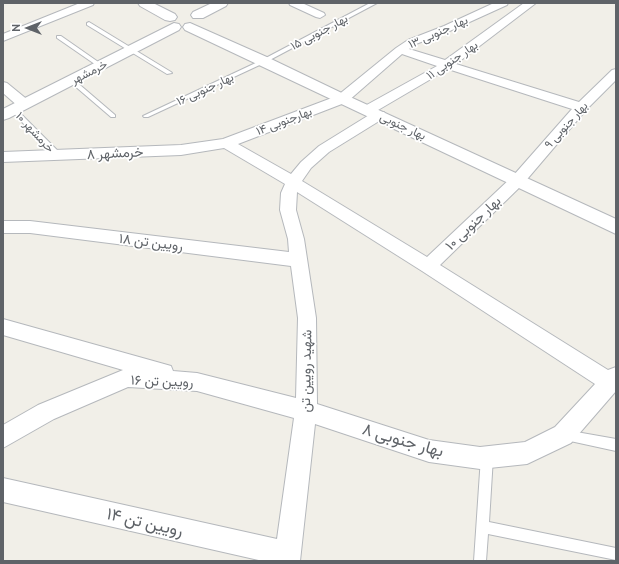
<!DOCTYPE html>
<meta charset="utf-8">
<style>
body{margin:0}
#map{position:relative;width:619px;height:564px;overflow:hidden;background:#f1efe8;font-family:Ubuntu,sans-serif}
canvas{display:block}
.frame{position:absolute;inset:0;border:4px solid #5f6368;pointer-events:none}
.north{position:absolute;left:8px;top:8px;width:40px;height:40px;-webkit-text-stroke:3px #fff;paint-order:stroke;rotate:270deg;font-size:11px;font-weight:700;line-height:16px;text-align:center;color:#5f6368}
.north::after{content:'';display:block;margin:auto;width:14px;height:18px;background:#5f6368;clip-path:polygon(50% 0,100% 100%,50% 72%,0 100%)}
</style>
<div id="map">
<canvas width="619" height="564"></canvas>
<div class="frame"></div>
<div class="north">N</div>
</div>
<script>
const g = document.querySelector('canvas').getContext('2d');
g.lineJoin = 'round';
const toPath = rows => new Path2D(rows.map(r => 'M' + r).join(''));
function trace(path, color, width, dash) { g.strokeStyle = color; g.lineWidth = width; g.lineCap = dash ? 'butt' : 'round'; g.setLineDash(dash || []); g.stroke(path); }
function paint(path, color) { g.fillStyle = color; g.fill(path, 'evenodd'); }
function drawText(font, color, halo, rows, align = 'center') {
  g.font = font + ' Ubuntu,Vazirmatn,sans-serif'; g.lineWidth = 3.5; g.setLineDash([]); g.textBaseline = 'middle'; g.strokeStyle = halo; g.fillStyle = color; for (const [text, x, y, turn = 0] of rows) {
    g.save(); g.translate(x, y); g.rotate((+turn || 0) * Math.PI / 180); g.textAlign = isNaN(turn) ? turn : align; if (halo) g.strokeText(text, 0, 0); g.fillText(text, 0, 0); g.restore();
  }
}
const service = toPath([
 [370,3,377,3,266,62,148,117,144,117,143,116,262,60,370,3],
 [89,22,171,72,172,73,167,74,87,25,87,23,89,22],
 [57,36,61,36,104,66,99,67,57,38,57,36],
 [69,79,73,79,115,115,115,117,111,117,69,81,69,79],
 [14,108,16,109,60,153,60,157,54,157,12,111,11,110,14,108],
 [565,430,616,439,616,451,561,439,559,435,561,431,565,430],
 [487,451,491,453,493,457,489,522,616,548,616,560,488,534,486,561,474,561,481,457,483,453,487,451]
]);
const minor = toPath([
 [80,3,94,3,93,5,3,41,3,34,80,3],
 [289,3,302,3,324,13,325,15,320,18,316,17,290,5,289,3],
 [494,3,508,3,507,5,452,30,416,44,409,49,445,60,524,3,536,3,456,64,579,102,612,70,616,69,616,80,586,110,523,184,440,265,608,370,616,367,616,391,571,443,527,464,480,469,429,462,315,424,300,561,263,561,3,502,3,478,277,539,294,418,197,391,128,387,54,419,3,448,3,425,38,405,123,370,3,335,3,319,164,364,171,366,173,371,197,373,296,398,298,318,291,266,30,233,3,233,3,221,30,221,289,252,288,239,280,210,281,193,285,184,224,148,181,155,3,162,3,152,181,145,223,139,337,96,396,48,408,40,444,26,494,3],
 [402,54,437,66,363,107,361,110,363,113,373,113,448,69,572,109,513,176,427,257,302,181,311,168,329,152,384,118,386,115,384,112,374,112,319,146,301,162,291,174,238,144,347,102,402,54],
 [297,192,422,271,595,384,555,427,525,442,480,447,429,440,317,404,316,318,304,239,296,210,297,192],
 [3,82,7,83,29,101,31,104,29,107,19,107,3,93,3,82]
]);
const tertiary = toPath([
 [138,3,153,3,175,14,177,17,175,20,170,21,165,20,140,6,138,3],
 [212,3,228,3,226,6,203,18,193,18,191,15,193,12,212,3],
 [174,23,179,24,181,27,179,30,9,118,3,120,3,109,174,23],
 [190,23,269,58,348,96,616,219,616,234,185,30,183,27,185,24,190,23]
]);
const farStreetnames = [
 ["بهار جنوبی ۱۵",319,32,-28],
 ["بهار جنوبی ۱۳",438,32,-24],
 ["بهار جنوبی ۱۱",452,60,-34],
 ["خرمشهر",89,72,-27],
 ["بهار جنوبی ۱۶",205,89,-25],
 ["بهارجنوبی ۱۴",284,121,-21],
 ["بهار جنوبی ۹",566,125,-48],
 ["بهار جنوبی",403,126,25],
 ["خرمشهر ۱۰",35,132,47]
];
const streetNames = [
 ["خرمشهر ۸",115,153,-3],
 ["بهار جنوبی ۱۰",473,223,-44],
 ["رویین تن ۱۸",151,242,7],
 ["شهید رویین تن",306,371,-89],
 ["رویین تن ۱۶",162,381,2]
];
const nearStreetnames = [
 ["بهار جنوبی ۸",403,440,16],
 ["رویین تن ۱۴",145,522,13]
];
trace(service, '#b5b8bc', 2);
trace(minor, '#b5b8bc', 2);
trace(tertiary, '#b5b8bc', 2);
paint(service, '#fff');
paint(minor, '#fff');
paint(tertiary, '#fff');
drawText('12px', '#5f6368', '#fff', farStreetnames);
drawText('14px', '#5f6368', '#fff', streetNames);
drawText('17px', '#5f6368', '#fff', nearStreetnames);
</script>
